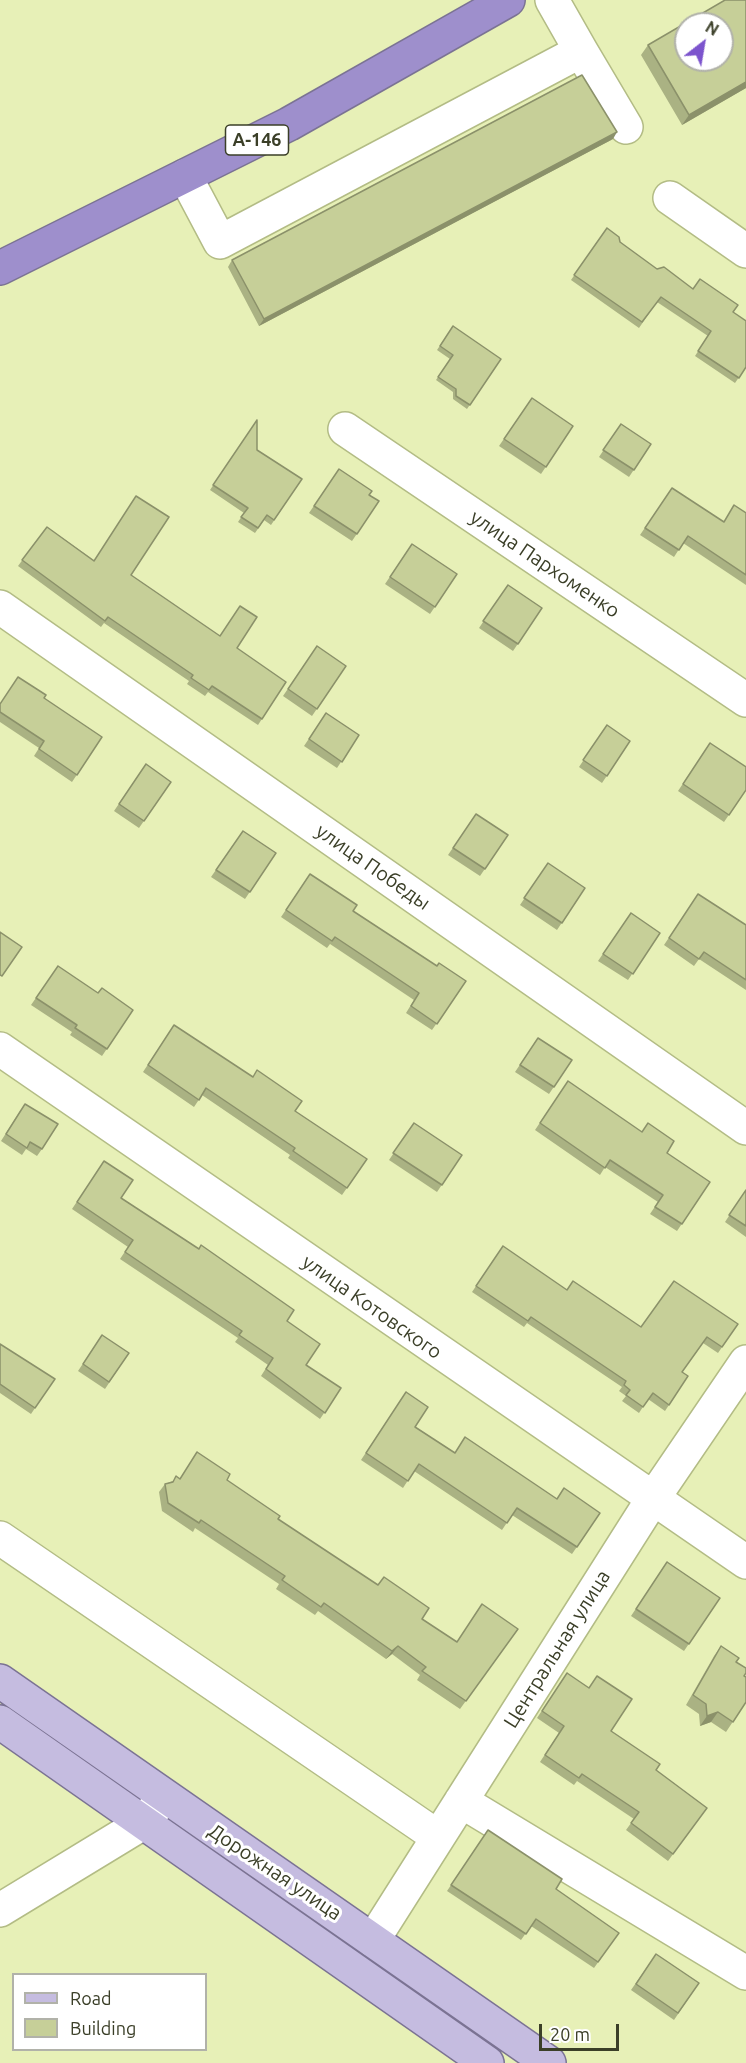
<!DOCTYPE html>
<meta charset="utf-8">
<style>
body{margin:0}
#map{position:relative;width:746px;height:2063px;overflow:hidden;background:#e7f0b7;font-family:Ubuntu,sans-serif}
canvas{display:block}
.legend{position:absolute;left:12px;top:1973px;width:195px;height:78px;box-sizing:border-box;background:#fff;border:2px solid #b1b2a9;margin:0;padding:8px 10px;list-style:none;font-size:18px;color:#3b3f28}
.legend li{display:flex;align-items:center;gap:12px;height:30px}
.legend b{width:30px;border:2px solid #b1b2a9}
.north{position:absolute;left:674px;top:12px;width:60px;height:60px;box-sizing:border-box;background:#fff;border:2px solid #b1b2a9;border-radius:50%;rotate:31deg;font-size:16px;font-weight:700;line-height:24px;text-align:center;color:#3b3f28}
.north::after{content:'';display:block;margin:auto;width:21px;height:27px;background:#7c54cd;clip-path:polygon(50% 0,100% 100%,50% 72%,0 100%)}
.scale{position:absolute;left:539px;top:2024px;width:80px;height:27px;box-sizing:border-box;border:3px solid #3b3f28;border-top:0;padding-left:8px;font-size:18px;line-height:21px;white-space:nowrap;color:#3b3f28;-webkit-text-stroke:4px #fff;paint-order:stroke}
</style>
<div id="map">
<canvas width="746" height="2063"></canvas>
<ul class="legend">
<li><b style="height:8px;background:#c5bce0"></b>Road</li>
<li><b style="height:16px;background:#c6cf98"></b>Building</li>
</ul>
<div class="north">N</div>
<div class="scale">20 m</div>
</div>
<script>
const g = document.querySelector('canvas').getContext('2d');
g.lineJoin = 'round';
const toPath = rows => new Path2D(rows.map(r => 'M' + r).join(''));
function trace(path, color, width, dash) { g.strokeStyle = color; g.lineWidth = width; g.lineCap = dash ? 'butt' : 'round'; g.setLineDash(dash || []); g.stroke(path); }
function paint(path, color) { g.fillStyle = color; g.fill(path, 'evenodd'); }
function drawText(font, color, halo, rows, align = 'center') {
  g.font = font + ' Ubuntu,sans-serif'; g.lineWidth = 6; g.setLineDash([]); g.textBaseline = 'middle'; g.strokeStyle = halo; g.fillStyle = color; for (const [text, x, y, turn = 0] of rows) {
    g.save(); g.translate(x, y); g.rotate((+turn || 0) * Math.PI / 180); g.textAlign = isNaN(turn) ? turn : align; if (halo) g.strokeText(text, 0, 0); g.fillText(text, 0, 0); g.restore();
  }
}
const minor = toPath([
 [581,51,626,127],
 [185,176,220,242,581,51,552,0],
 [670,198,746,251],
 [345,429,746,700],
 [0,607,746,1128],
 [0,1049,746,1562],
 [0,1538,438,1837],
 [461,1801,746,1973],
 [0,1910,143,1823,159,1803],
 [373,1940,652,1500,746,1362]
]);
const major = toPath([
 [0,1681,549,2063],
 [0,1722,487,2063]
]);
const highway = toPath([
 [0,268,289,124,508,0]
]);
const wall = toPath([
 [746,0,746,88,682,125,641,55,648,45],
 [613,139,259,326,228,267,232,260],
 [607,228,620,242,657,269,693,289,733,312,746,367,735,383,695,356,708,336,657,302,639,328,571,280],
 [453,326,501,359,467,409,453,399,453,392,436,380,450,359,437,350],
 [532,398,573,426,541,474,499,446],
 [257,420,257,450,302,479,271,525,264,520,255,533,238,522,244,513,210,490],
 [621,424,651,444,629,477,599,457],
 [339,469,369,495,379,501,352,541,309,513],
 [672,488,723,522,746,513,746,585,683,543,674,557,640,535],
 [47,527,94,560,131,575,286,682,258,725,208,692,205,696,187,684,189,681,104,623,101,627,18,566],
 [412,544,457,574,430,614,385,584],
 [508,585,542,608,513,651,479,628],
 [317,646,346,666,312,716,283,696],
 [44,698,102,737,72,782,34,756,39,748,0,722,0,704],
 [326,713,359,735,337,768,304,746],
 [607,725,630,741,602,783,579,767],
 [710,743,746,790,724,822,678,791],
 [146,764,171,782,139,828,114,811],
 [476,814,508,835,480,876,448,855],
 [243,831,276,853,245,899,211,877],
 [548,863,585,888,557,930,520,905],
 [310,874,353,911,437,966,466,981,432,1030,406,1013,414,1000,330,944,327,948,281,917],
 [698,894,746,925,746,990,699,959,694,966,664,945],
 [631,913,660,933,628,980,598,961],
 [58,966,98,993,133,1010,102,1056,70,1035,72,1032,31,1005],
 [174,1025,295,1111,367,1159,342,1195,288,1158,290,1155,202,1095,194,1107,143,1072],
 [538,1038,572,1060,549,1094,515,1072],
 [568,1081,667,1153,710,1182,677,1231,650,1214,658,1202,605,1167,600,1175,535,1130],
 [20,1111,42,1149,37,1156,26,1149,22,1155,1,1141],
 [414,1123,462,1155,437,1192,389,1160],
 [104,1161,121,1198,287,1321,306,1365,341,1388,320,1419,261,1376,268,1365,235,1342,238,1338,120,1259,128,1247,72,1209],
 [746,1190,746,1237,725,1222],
 [503,1246,567,1290,641,1327,738,1324,718,1353,703,1343,682,1372,688,1376,665,1411,648,1399,639,1413,622,1401,626,1396,619,1391,622,1387,527,1323,524,1327,472,1292],
 [102,1335,129,1353,105,1389,78,1371],
 [0,1344,35,1408,31,1414,0,1393],
 [406,1392,415,1427,455,1453,556,1499,600,1513,572,1554,512,1515,502,1530,414,1471,403,1488,361,1460],
 [180,1478,227,1480,278,1519,456,1642,518,1629,460,1709,417,1680,420,1675,392,1654,386,1659,318,1611,315,1615,276,1589,279,1584,195,1528,193,1532,162,1511,159,1492,165,1484],
 [667,1562,720,1598,684,1651,631,1616],
 [721,1646,736,1662,744,1676,746,1702,726,1732,711,1722,700,1726,699,1714,686,1705,714,1656],
 [567,1673,611,1731,656,1770,707,1808,668,1861,626,1830,634,1819,577,1781,574,1785,540,1762,559,1733,537,1718],
 [488,1830,556,1889,619,1933,594,1968,531,1926,521,1940,447,1891],
 [656,1954,699,1983,674,2020,631,1990]
]);
const shadedWall = toPath([
 [746,82,746,88,682,125,689,115],
 [617,132,613,139,259,326,264,319],
 [398,1646,392,1654,386,1659,392,1651],
 [718,1712,711,1722,700,1726,707,1716]
]);
const building = toPath([
 [725,0,746,0,746,82,689,115,648,45,725,0],
 [686,24,722,24,722,60,686,60,686,24],
 [582,75,617,132,264,319,232,260,582,75],
 [607,228,619,237,620,242,657,269,664,267,693,289,700,279,738,305,733,312,746,321,746,367,739,378,698,351,711,331,661,297,642,322,574,275,607,228],
 [453,326,501,359,470,405,456,396,456,389,438,377,453,355,440,346,453,326],
 [532,398,573,426,546,467,504,439,532,398],
 [257,420,257,450,302,479,274,520,267,515,258,528,241,517,248,508,213,485,257,420],
 [621,424,651,444,634,470,603,450,621,424],
 [339,469,372,491,369,495,379,501,357,534,314,506,339,469],
 [672,488,724,522,734,505,746,513,746,575,688,536,679,550,645,528,672,488],
 [136,496,169,517,131,575,220,636,240,606,257,617,237,648,286,682,262,719,212,686,209,690,191,678,193,675,108,617,105,621,22,560,47,527,94,561,136,496],
 [412,544,457,574,435,607,390,577,412,544],
 [508,585,542,608,518,644,483,621,508,585],
 [317,646,346,666,317,709,288,689,317,646],
 [18,677,46,695,44,698,102,737,77,775,39,749,44,741,0,712,0,704,18,677],
 [326,713,359,735,342,762,309,739,326,713],
 [607,725,630,741,607,776,583,760,607,725],
 [710,743,746,767,746,790,729,815,683,784,710,743],
 [146,764,171,782,144,821,119,804,146,764],
 [476,814,508,835,485,869,453,848,476,814],
 [243,831,276,853,250,892,216,870,243,831],
 [548,863,585,888,562,923,524,898,548,863],
 [310,874,357,905,353,911,437,966,439,963,466,981,437,1024,411,1006,419,993,335,937,332,941,286,910,310,874],
 [698,894,746,925,746,980,704,952,699,959,669,938,698,894],
 [631,913,660,933,633,974,603,954,631,913],
 [0,932,22,947,2,976,0,975,0,932],
 [58,966,98,993,102,988,133,1010,107,1049,75,1028,77,1025,36,998,58,966],
 [174,1025,253,1077,257,1070,302,1101,295,1111,367,1159,347,1188,293,1151,295,1148,206,1088,199,1100,148,1065,174,1025],
 [538,1038,572,1060,554,1087,520,1065,538,1038],
 [568,1081,642,1132,648,1123,674,1141,667,1153,710,1182,682,1224,655,1207,663,1195,610,1160,605,1168,540,1123,568,1081],
 [25,1104,58,1124,42,1149,30,1142,27,1148,6,1134,25,1104],
 [414,1123,462,1155,442,1185,393,1153,414,1123],
 [104,1161,133,1180,121,1198,199,1249,201,1245,294,1310,287,1321,320,1344,306,1365,341,1388,325,1413,266,1369,273,1358,239,1335,242,1331,125,1252,133,1240,77,1202,104,1161],
 [746,1190,746,1226,729,1215,746,1190],
 [503,1246,567,1290,573,1281,641,1327,674,1281,738,1324,722,1347,707,1337,682,1372,688,1376,669,1405,653,1393,643,1407,626,1395,630,1390,624,1385,626,1381,531,1317,528,1321,476,1286,503,1246],
 [102,1335,129,1353,109,1382,83,1364,102,1335],
 [0,1344,55,1379,35,1408,0,1384,0,1344],
 [406,1392,428,1407,415,1427,455,1453,465,1437,557,1499,564,1488,600,1513,577,1547,517,1508,507,1523,419,1464,408,1481,366,1453,406,1392],
 [197,1452,230,1474,227,1480,280,1516,278,1519,378,1585,384,1577,429,1608,422,1619,457,1642,482,1604,518,1629,466,1701,422,1671,426,1667,398,1646,392,1651,324,1603,321,1607,282,1580,285,1576,201,1520,199,1523,168,1503,165,1484,173,1482,176,1476,180,1479,197,1452],
 [667,1562,720,1598,689,1644,636,1609,667,1562],
 [721,1646,739,1658,736,1662,746,1668,746,1673,744,1676,746,1677,746,1702,733,1722,718,1712,707,1716,706,1704,693,1695,721,1646],
 [567,1673,589,1688,597,1676,632,1699,611,1731,660,1764,656,1770,707,1808,673,1854,631,1823,639,1812,582,1774,579,1778,545,1755,564,1726,542,1711,567,1673],
 [488,1830,562,1879,556,1889,619,1933,598,1962,536,1919,526,1934,451,1885,488,1830],
 [656,1954,699,1983,678,2013,636,1984,656,1954]
]);
const shields = [
 [257,140,63]
];
const shieldNames = [
 ["А-146",257,140]
];
const streetNames = [
 ["улица Пархоменко",545,564,34],
 ["улица Победы",373,867,35],
 ["улица Котовского",372,1307,35],
 ["Центральная улица",557,1649,-58],
 ["Дорожная улица",275,1872,34]
];
trace(minor, '#b3bc85', 36);
trace(major, '#7b7393', 36);
trace(highway, '#7b7393', 36);
trace(minor, '#fff', 33);
trace(major, '#c5bce0', 33);
trace(highway, '#9e8fcc', 33);
paint(wall, '#aab283');
paint(shadedWall, '#8b916a');
paint(building, '#c6cf98');
trace(building, '#8b916a', 1.5);
for (const [x, y, w] of shields) { const box = new Path2D(); box.roundRect(x - w / 2, y - 15, w, 30, 4.5); g.fillStyle = '#fff'; g.fill(box); trace(box, '#3b3f28', 1.5); }
drawText('bold 18px', '#3b3f28', null, shieldNames);
drawText('20px', '#3b3f28', '#fff', streetNames);
</script>
